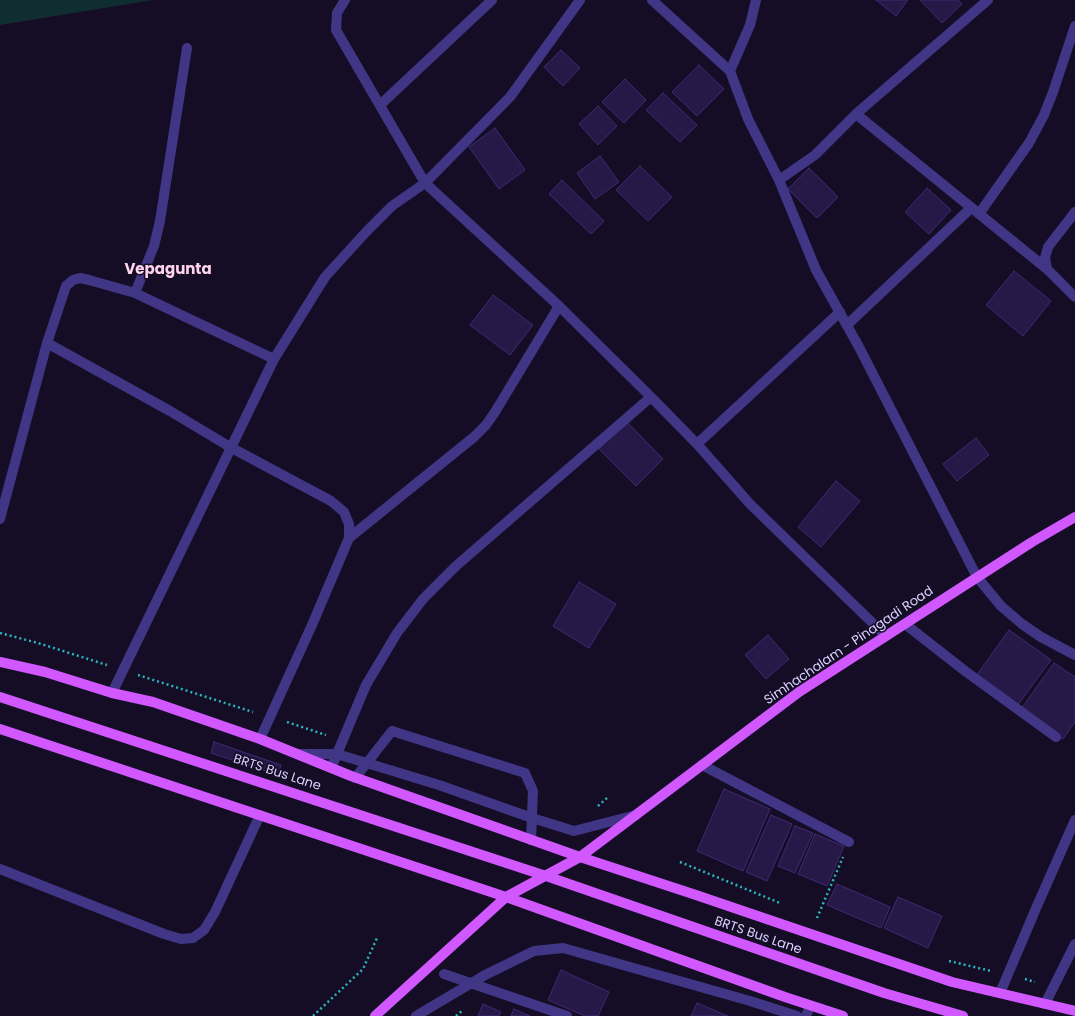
<!DOCTYPE html>
<style>
body{margin:0}
canvas{display:block;background:#140d25}
</style>
<canvas width="1075" height="1016"></canvas>
<script>
const g = document.querySelector('canvas').getContext('2d');
g.lineJoin = 'round';
function paint(path, color) { g.fillStyle = color; g.fill(path, 'evenodd'); }
const toPath = rows => new Path2D(rows.map(r => 'M' + r).join(''));
function trace(path, color, width, dash) { g.strokeStyle = color; g.lineWidth = width; g.lineCap = dash ? 'butt' : 'round'; g.setLineDash(dash || []); g.stroke(path); }
function drawText(font, color, halo, rows, align = 'center') {
  g.font = font + ' Poppins,sans-serif'; g.lineWidth = 3; g.setLineDash([]); g.textBaseline = 'middle'; g.strokeStyle = halo; g.fillStyle = color; for (const [text, x, y, turn = 0] of rows) {
    g.save(); g.translate(x, y); g.rotate((+turn || 0) * Math.PI / 180); g.textAlign = isNaN(turn) ? turn : align; if (halo) g.strokeText(text, 0, 0); g.fillText(text, 0, 0); g.restore();
  }
}
const green = toPath([
 [0,0,153,0,0,25]
]);
const building = toPath([
 [876,0,908,0,896,16,876,0],
 [920,0,958,0,962,4,942,23,920,0],
 [561,50,580,68,563,86,544,67,561,50],
 [699,65,724,89,697,116,672,92,699,65],
 [625,79,646,100,624,123,602,102,625,79],
 [663,93,697,125,680,142,646,110,663,93],
 [598,106,617,126,598,145,579,124,598,106],
 [495,128,525,170,499,189,469,147,495,128],
 [600,156,619,182,595,199,577,173,600,156],
 [640,166,672,197,648,221,616,190,640,166],
 [809,168,838,197,817,218,788,189,809,168],
 [562,180,604,221,591,234,549,194,562,180],
 [927,188,951,210,929,234,905,212,927,188],
 [1014,271,1051,301,1023,336,986,305,1014,271],
 [493,295,533,325,510,355,470,325,493,295],
 [626,421,663,459,636,486,599,449,626,421],
 [976,438,989,455,957,481,943,464,976,438],
 [836,481,860,501,821,547,798,527,836,481],
 [579,582,616,604,589,648,553,626,579,582],
 [1009,630,1051,660,1017,706,976,676,1009,630],
 [768,635,789,659,766,679,745,655,768,635],
 [1054,663,1075,677,1075,722,1063,739,1021,709,1054,663],
 [214,742,281,765,278,775,211,753,214,742],
 [724,789,770,809,743,871,697,851,724,789],
 [771,815,792,824,767,881,746,872,771,815],
 [795,826,813,833,795,873,778,866,795,826],
 [815,834,844,846,827,886,798,874,815,834],
 [837,884,890,907,881,928,827,905,837,884],
 [898,897,942,916,928,948,884,928,898,897],
 [561,970,609,992,598,1016,585,1016,548,1000,561,970],
 [697,1003,728,1016,691,1016,697,1003],
 [483,1004,501,1012,499,1016,478,1016,483,1004],
 [514,1009,530,1016,511,1016,514,1009]
]);
const path = toPath([
 [0,633,38,643,107,665],
 [138,675,253,712],
 [287,722,326,735],
 [598,806,607,798],
 [680,862,780,903],
 [817,918,843,857],
 [949,961,991,971],
 [1025,979,1035,982],
 [313,1016,363,969,377,938],
 [456,1016,463,1010]
]);
const minor = toPath([
 [345,0,337,13,336,30,425,183,559,306,651,397,697,444,750,504,886,636],
 [652,0,730,71,748,119,779,180,816,270,859,347,977,577,1001,606,1022,624,1041,637,1075,655],
 [730,71,750,25,756,0],
 [380,105,492,0],
 [856,114,1047,269],
 [779,180,815,155,856,114,988,0],
 [1075,212,1048,247,1045,258,1047,269,1075,297],
 [979,214,1029,143,1044,115,1053,92,1075,26],
 [135,293,154,246,160,221,187,48],
 [848,324,971,208],
 [47,343,170,411,230,447,331,501,344,512,349,524,349,538,312,625,260,739],
 [274,359,325,277,366,232,392,206,425,183,510,97,580,0],
 [697,444,840,312],
 [0,519,47,343,66,286,73,280,80,278,89,280,135,293,274,359,112,693],
 [349,538,474,437,486,425,495,412,559,306],
 [905,624,965,671,1056,737],
 [298,754,337,754,439,785,532,818,574,831,636,815],
 [702,765,849,842],
 [331,768,366,685,397,633,423,599,456,566,651,397],
 [355,778,392,731,525,773,533,791,531,840],
 [0,869,164,934,181,939,193,938,204,930,215,912,260,815],
 [444,974,567,1016],
 [1000,993,1037,906,1075,820],
 [1045,1004,1075,944],
 [416,1016,485,975,534,951,563,948,750,1001,797,1016],
 [806,1016,810,1006]
]);
const major = toPath([
 [0,662,45,672,112,693,153,702,260,739,351,776,580,857,693,894,952,982,1075,1011],
 [0,697,546,876,884,993,963,1016],
 [0,729,506,897,785,997,843,1016],
 [375,1016,506,897,580,857,799,692,1032,542,1075,517]
]);
const streetNames = [
 ["Simhachalam - Pinagadi Road",849,646,-34],
 ["BRTS Bus Lane",277,773,18],
 ["BRTS Bus Lane",758,936,19]
];
const quarterNames = [
 ["Vepagunta",168,270]
];
paint(green, '#102d2f');
paint(building, '#261847');
trace(building, '#402974', 1);
trace(path, '#29b6bc', 2.5, [2, 3]);
trace(minor, '#413686', 10);
trace(major, '#d158ff', 10);
drawText('13px', '#dbd1ff', '#140d25', streetNames);
drawText('bold 15px', '#ffd3eb', '#140d25', quarterNames);
</script>
